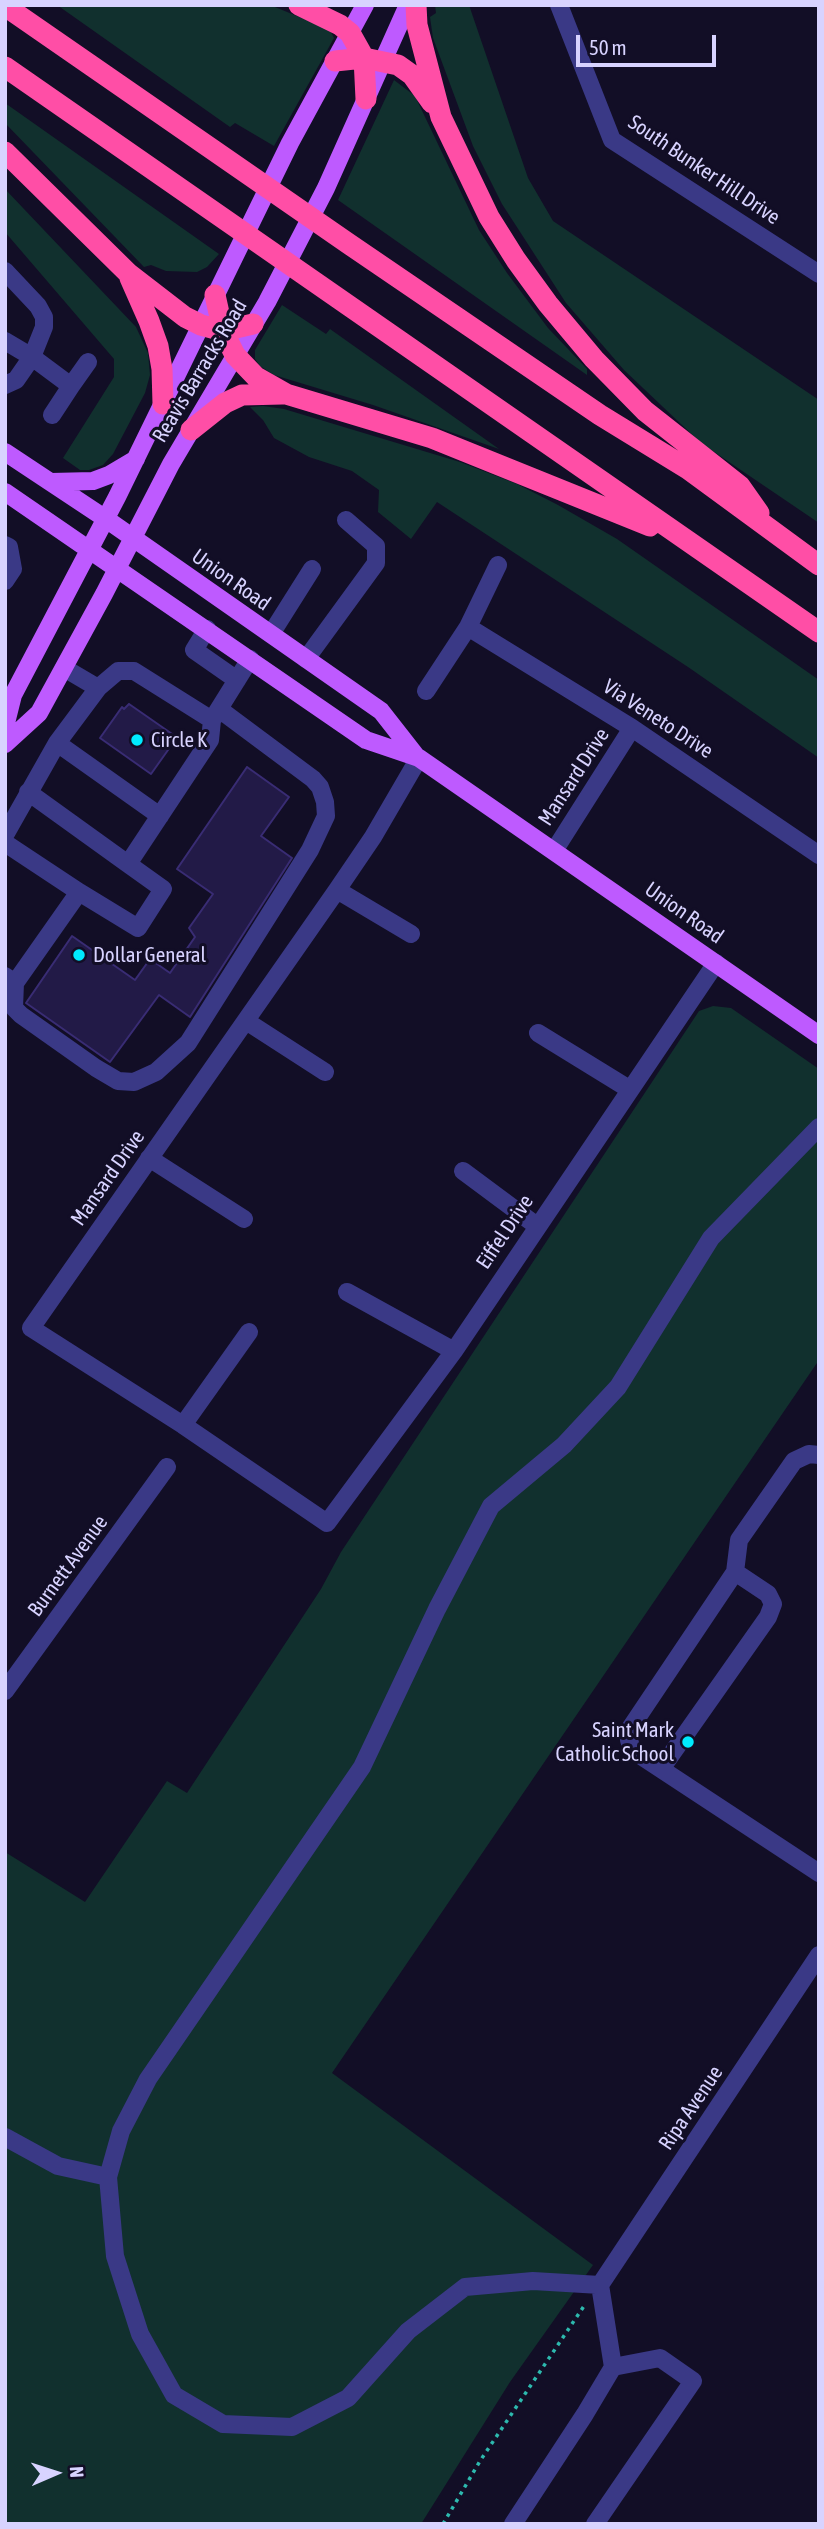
<!DOCTYPE html>
<style>
body{margin:0}
#map{position:relative;width:824px;height:2529px;overflow:hidden;background:#120e26;font-family:"Asap Condensed",sans-serif}
canvas{display:block}
.frame{position:absolute;inset:0;border:7px solid #d8d3ff;pointer-events:none}
.north{position:absolute;left:21px;top:2438px;width:70px;height:70px;-webkit-text-stroke:5px #120e26;paint-order:stroke;rotate:87deg;font-size:19px;font-weight:700;line-height:28px;text-align:center;color:#d8d3ff}
.north::after{content:'';display:block;margin:auto;width:24px;height:32px;background:#d8d3ff;clip-path:polygon(50% 0,100% 100%,50% 72%,0 100%)}
.scale{position:absolute;left:576px;top:35px;width:140px;height:32px;box-sizing:border-box;border:4px solid #d8d3ff;border-top:0;padding-left:9px;font-size:21px;line-height:24px;white-space:nowrap;color:#d8d3ff;-webkit-text-stroke:5px #120e26;paint-order:stroke}
</style>
<div id="map">
<canvas width="824" height="2529"></canvas>
<div class="frame"></div>
<div class="north">N</div>
<div class="scale">50 m</div>
</div>
<script>
const g = document.querySelector('canvas').getContext('2d');
g.lineJoin = 'round';
function paint(path, color) { g.fillStyle = color; g.fill(path, 'evenodd'); }
const toPath = rows => new Path2D(rows.map(r => 'M' + r).join(''));
function trace(path, color, width, dash) { g.strokeStyle = color; g.lineWidth = width; g.lineCap = dash ? 'butt' : 'round'; g.setLineDash(dash || []); g.stroke(path); }
function drawText(font, color, halo, rows, align = 'center') {
  g.font = font + ' "Asap Condensed",sans-serif'; g.lineWidth = 6; g.setLineDash([]); g.textBaseline = 'middle'; g.strokeStyle = halo; g.fillStyle = color; for (const [text, x, y, turn = 0] of rows) {
    g.save(); g.translate(x, y); g.rotate((+turn || 0) * Math.PI / 180); g.textAlign = isNaN(turn) ? turn : align; if (halo) g.strokeText(text, 0, 0); g.fillText(text, 0, 0); g.restore();
  }
}
const green = toPath([
 [57,5,270,5,319,25,331,32,334,38,274,146,235,123,230,127],
 [435,5,469,5,528,178,553,221,819,400,819,523,701,443,624,370,566,303,502,204,473,146,433,38,430,17,436,13],
 [394,80,415,96,479,230,507,273,548,328,587,369,587,375,338,200],
 [5,103,219,254,207,267,197,272,166,271,151,265,144,267,5,123],
 [5,189,136,327,148,353,150,375,145,393,113,454,103,465,89,470,80,470,63,458,114,377,114,359,5,232],
 [282,305,326,334,330,329,499,449,373,405,274,375,260,366,255,359,255,350],
 [263,406,284,409,460,462,517,484,558,505,617,539,819,680,819,758,688,667,437,502,411,539,378,512,379,490,352,471,309,457,274,438,263,420,250,407],
 [713,1006,731,1008,819,1069,819,1360,332,2073,593,2265,510,2382,421,2524,5,2524,5,1852,85,1902,167,1781,187,1793,321,1589,341,1552,699,1011]
]);
const building = toPath([
 [129,704,175,736,171,741,173,743,151,774,100,738,122,707,124,709,129,704],
 [247,767,289,797,261,836,292,858,190,1017,159,995,110,1062,26,1003,72,936,135,980,150,959,170,973,195,937,189,928,213,894,177,869,247,767]
]);
const path = toPath([
 [443,2524,480,2461,584,2306]
]);
const minor = toPath([
 [559,5,612,140,819,274],
 [5,271,38,306,44,317,44,327,32,357,16,380,5,385],
 [5,341,32,357,71,386,88,362],
 [52,415,71,386],
 [5,545,9,547,13,569,5,581],
 [468,627,632,728,819,855],
 [207,629,194,650,237,680],
 [271,634,312,569],
 [306,659,376,563,376,546,346,520],
 [64,668,98,688],
 [426,691,468,627,498,565],
 [57,743,160,816],
 [419,758,373,837,337,890,31,1328,183,1425,327,1523,454,1351,716,963],
 [28,792,128,864,210,740,212,720,250,659],
 [5,835,57,743,98,688,118,671,134,671,212,720],
 [5,843,79,892],
 [554,851,632,728],
 [337,890,411,934],
 [5,976,15,983,79,892,138,928,163,889,128,864],
 [15,983,14,1008,21,1015,96,1068,118,1081,134,1082,156,1072,188,1043,310,850,326,816,325,802,320,787,313,779,219,709],
 [246,1021,325,1072],
 [538,1033,629,1089],
 [149,1158,244,1219],
 [463,1171,537,1226],
 [347,1292,454,1351],
 [183,1425,249,1332],
 [735,1572,739,1540,794,1461,809,1454,819,1455],
 [5,1691,167,1467],
 [661,1769,768,1617,773,1604,768,1594,735,1572,631,1727,629,1740,632,1750,819,1873],
 [5,2137,58,2166,108,2177],
 [600,2285,533,2281,465,2287,408,2331,348,2398,292,2427,223,2424,174,2395,140,2334,115,2256,108,2177,121,2131,148,2079,362,1767,437,1609,491,1506,564,1445,618,1387,711,1238,819,1127],
 [600,2285,819,1955],
 [513,2524,585,2414,613,2367,600,2285],
 [595,2524,693,2381,660,2358,613,2367]
]);
const major = toPath([
 [5,452,106,519,381,711,417,757],
 [51,482,93,481,109,475,136,459],
 [5,492,366,740,419,758,819,1035],
 [5,727,13,695,117,497,290,143,365,5],
 [5,744,39,713,104,594,171,464,267,302,326,188,408,5]
]);
const highway = toPath([
 [299,5,340,25,350,33,364,58,366,99],
 [416,5,417,25,441,117,489,217,516,260,548,304,594,359,645,411,740,486,759,513],
 [5,6,349,244,600,415,688,469,819,565],
 [335,61,364,58,398,65,412,75,432,103],
 [5,67,819,632],
 [5,152,128,273,185,317,201,325,223,331,253,324],
 [130,278,149,321,158,346,162,369,163,404],
 [215,295,223,331,235,355,256,377,286,394,432,438,650,526],
 [191,430,225,403,242,395,282,394]
]);
const markers = [
 [137,740,7,"#00eafe"],
 [79,955,7,"#00eafe"],
 [688,1742,7,"#00eafe"]
];
const streetNames = [
 ["South Bunker Hill Drive",704,170,34],
 ["Reavis Barracks Road",200,371,-59],
 ["Union Road",231,580,35],
 ["Via Veneto Drive",658,719,33],
 ["Mansard Drive",574,777,-57],
 ["Union Road",684,913,35],
 ["Mansard Drive",108,1178,-55],
 ["Eiffel Drive",505,1232,-56],
 ["Burnett Avenue",68,1566,-54],
 ["Ripa Avenue",691,2108,-56]
];
const poiNames = [
 ["Circle K",151,740],
 ["Dollar General",93,955],
 ["Saint Mark",674,1730,"right"],
 ["Catholic School",674,1754,"right"]
];
paint(green, '#11302e');
paint(building, '#221a47');
trace(building, '#392c74', 2);
trace(path, '#2db9ae', 3.5, [3.5, 5]);
trace(minor, '#3a3986', 18);
trace(major, '#be5aff', 18);
trace(highway, '#ff4ea6', 21);
for (const [x, y, r, color] of markers) { const dot = new Path2D(); dot.arc(x, y, r, 0, 2 * Math.PI); g.fillStyle = color; g.fill(dot); trace(dot, '#120e26', 2.5); }
drawText('21px', '#d8d3ff', '#120e26', streetNames);
drawText('21px', '#d8d3ff', '#120e26', poiNames, 'left');
</script>
